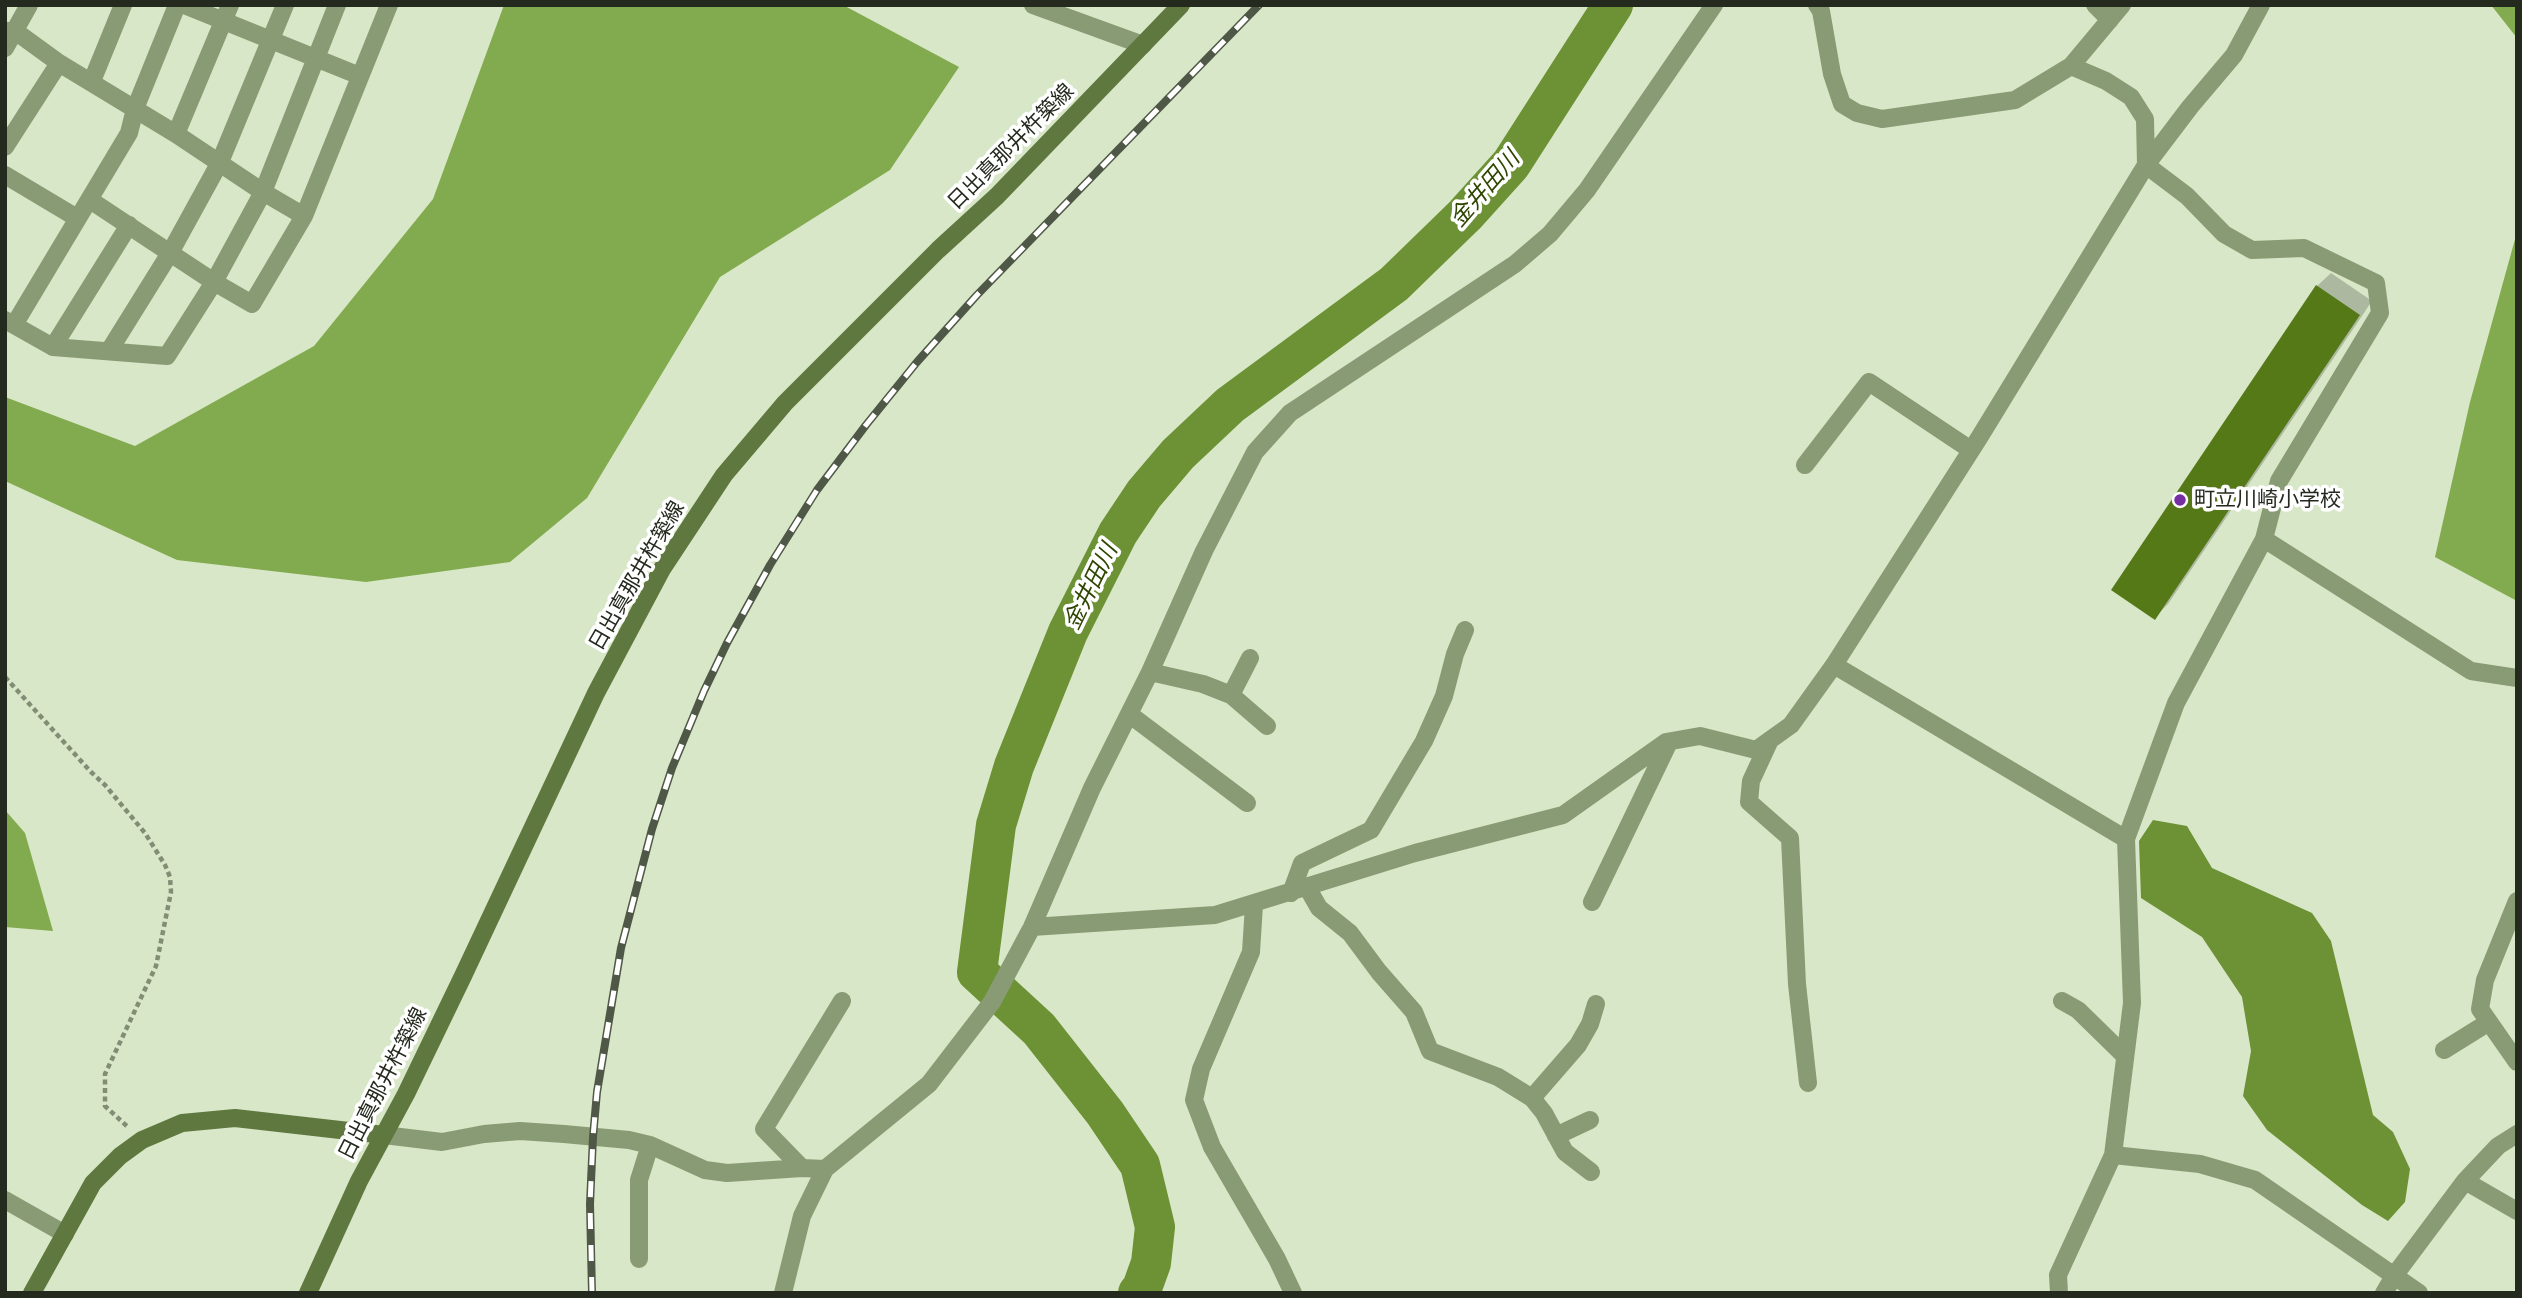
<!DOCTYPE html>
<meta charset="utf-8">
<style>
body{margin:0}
#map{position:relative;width:2522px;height:1298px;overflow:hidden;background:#d8e7c7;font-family:"Alegreya Sans",sans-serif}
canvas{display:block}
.frame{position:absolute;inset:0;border:7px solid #242a1e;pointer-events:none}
</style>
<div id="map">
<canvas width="2522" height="1298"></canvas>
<div class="frame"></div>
</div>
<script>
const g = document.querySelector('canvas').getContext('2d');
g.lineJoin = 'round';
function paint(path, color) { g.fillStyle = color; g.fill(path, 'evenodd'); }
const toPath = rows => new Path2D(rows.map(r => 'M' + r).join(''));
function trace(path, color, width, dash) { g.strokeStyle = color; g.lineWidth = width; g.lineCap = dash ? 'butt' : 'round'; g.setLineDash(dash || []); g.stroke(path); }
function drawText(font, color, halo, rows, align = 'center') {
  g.font = font + ' "Alegreya Sans","Noto Sans JP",sans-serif'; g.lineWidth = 7; g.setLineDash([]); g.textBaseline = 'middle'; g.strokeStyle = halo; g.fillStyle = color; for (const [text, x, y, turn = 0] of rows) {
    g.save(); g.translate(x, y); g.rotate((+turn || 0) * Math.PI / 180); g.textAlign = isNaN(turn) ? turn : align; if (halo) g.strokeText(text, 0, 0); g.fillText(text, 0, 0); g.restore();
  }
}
const forest = toPath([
 [504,5,843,5,959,67,890,170,720,277,587,498,510,562,366,582,177,560,5,481,5,397,135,446,314,346,433,199],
 [2491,5,2517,5,2517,38],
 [2517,232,2517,601,2435,557,2470,402],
 [5,810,25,833,53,931,5,927]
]);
const water = toPath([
 [2153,820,2187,826,2212,868,2312,913,2331,941,2373,1115,2393,1132,2410,1169,2405,1202,2388,1221,2362,1205,2267,1130,2243,1096,2251,1051,2242,997,2202,937,2141,898,2139,841]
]);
const shadow = toPath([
 [2331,273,2372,301,2168,604,2154,618,2317,286]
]);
const river = toPath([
 [1138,1293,1142,1288,1151,1263,1155,1227,1140,1165,1105,1113,1039,1029,977,972,996,825,1014,766,1068,632,1118,533,1144,494,1178,454,1230,405,1394,284,1465,215,1511,164,1613,5]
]);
const building = toPath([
 [2316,285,2360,315,2155,620,2111,590]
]);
const path = toPath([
 [5,677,91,772,105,785,145,833,165,865,170,877,171,892,156,966,105,1074,105,1106,129,1128]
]);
const street = toPath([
 [184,5,360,76],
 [1033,5,1143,45],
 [1817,5,1821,11,1832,74,1842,104,1857,113,1882,119,2015,100,2071,66,2106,81,2131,97,2145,119,2146,165],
 [2095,5,2110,20],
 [5,31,15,31,59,63,176,134,263,192,304,216],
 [5,48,29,5],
 [2071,66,2122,5],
 [92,81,123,5],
 [176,134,230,5],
 [5,147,59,63],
 [5,175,77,218],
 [90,200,214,282,252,304,304,216,389,5],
 [5,320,53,347,167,356,214,282,263,192,337,5],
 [14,325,129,133,135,109,177,5],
 [53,347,129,225],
 [109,351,170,253,220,162,285,5],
 [1805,465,1869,382,1971,450],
 [2264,539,2471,671,2517,678],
 [1834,665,2126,839],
 [1150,672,1203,684,1231,695,1267,726],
 [1231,695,1250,658],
 [1129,714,1247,803],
 [1770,740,1751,781,1749,802,1790,838,1797,984,1808,1083],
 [1307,887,1319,908,1350,933,1379,972,1414,1012,1430,1051,1498,1077,1532,1098,1544,1113,1565,1152,1591,1172],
 [1291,893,1302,863,1371,830,1424,741,1444,696,1455,654,1465,630],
 [2517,901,2485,980,2480,1009,2517,1062],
 [1592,902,1669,742],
 [1254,905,1251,952,1201,1069,1194,1100,1212,1147,1277,1259,1293,1293],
 [1032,927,1215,915,1415,853,1563,815,1666,742,1700,736,1756,750,1791,725,1834,665,1979,438,2146,165,2190,107,2234,55,2261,5],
 [2062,1001,2078,1010,2125,1056],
 [2444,1050,2489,1022],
 [1532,1098,1578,1045,1590,1024,1596,1004],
 [384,1135,442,1142,484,1134,520,1131,564,1134,629,1140,650,1145,705,1170,727,1173,802,1168,825,1169],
 [1556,1136,1590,1120],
 [2113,1155,2200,1164,2255,1180,2419,1293],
 [802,1168,764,1129,842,1001],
 [2465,1181,2517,1211],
 [5,1200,65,1234],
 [639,1259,639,1180,650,1145],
 [783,1293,802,1216,825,1169,929,1084,992,1002,1032,927,1092,788,1150,672,1204,551,1255,452,1290,413,1515,264,1550,234,1587,190,1714,5],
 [2059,1293,2058,1275,2113,1155,2132,1003,2126,839,2176,703,2264,539,2279,481,2380,313,2376,283,2304,248,2252,250,2224,234,2187,196,2146,165],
 [2384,1293,2394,1276,2465,1181,2498,1146,2517,1134]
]);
const secondary = toPath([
 [32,1293,93,1183,120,1156,142,1140,182,1123,235,1118,384,1135],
 [308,1293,359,1181,406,1094,463,976,596,693,662,569,724,475,785,403,938,250,997,196,1181,5]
]);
const rail = toPath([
 [592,1293,590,1204,593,1137,597,1092,621,948,652,829,672,768,704,691,727,643,770,565,817,490,866,425,917,362,977,295,1259,5]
]);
const markers = [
 [2180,500,7,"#752fa2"]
];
const streetNames = [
 ["日出真那井杵築線",1011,147,-45],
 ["日出真那井杵築線",637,576,-60],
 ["日出真那井杵築線",383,1084,-63]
];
const poiNames = [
 ["町立川崎小学校",2194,500]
];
const waterNames = [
 ["金井田川",1485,189,-49],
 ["金井田川",1091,587,-64]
];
paint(forest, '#82aa4e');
paint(water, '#6c9235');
paint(shadow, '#0003');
trace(river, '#6c9235', 40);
paint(building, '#557917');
trace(path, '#828d76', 4.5, [5, 3.5]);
trace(street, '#899b75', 18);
trace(secondary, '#5f783f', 18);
trace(rail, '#4f5746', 8);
trace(rail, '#fff', 5, [16]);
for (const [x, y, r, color] of markers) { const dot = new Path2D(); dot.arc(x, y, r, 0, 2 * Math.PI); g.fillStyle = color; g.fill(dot); trace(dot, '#fff', 2.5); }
drawText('21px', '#242a1e', '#fff', streetNames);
drawText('21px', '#242a1e', '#fff', poiNames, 'left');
drawText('italic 23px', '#2e4600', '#fff', waterNames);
</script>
